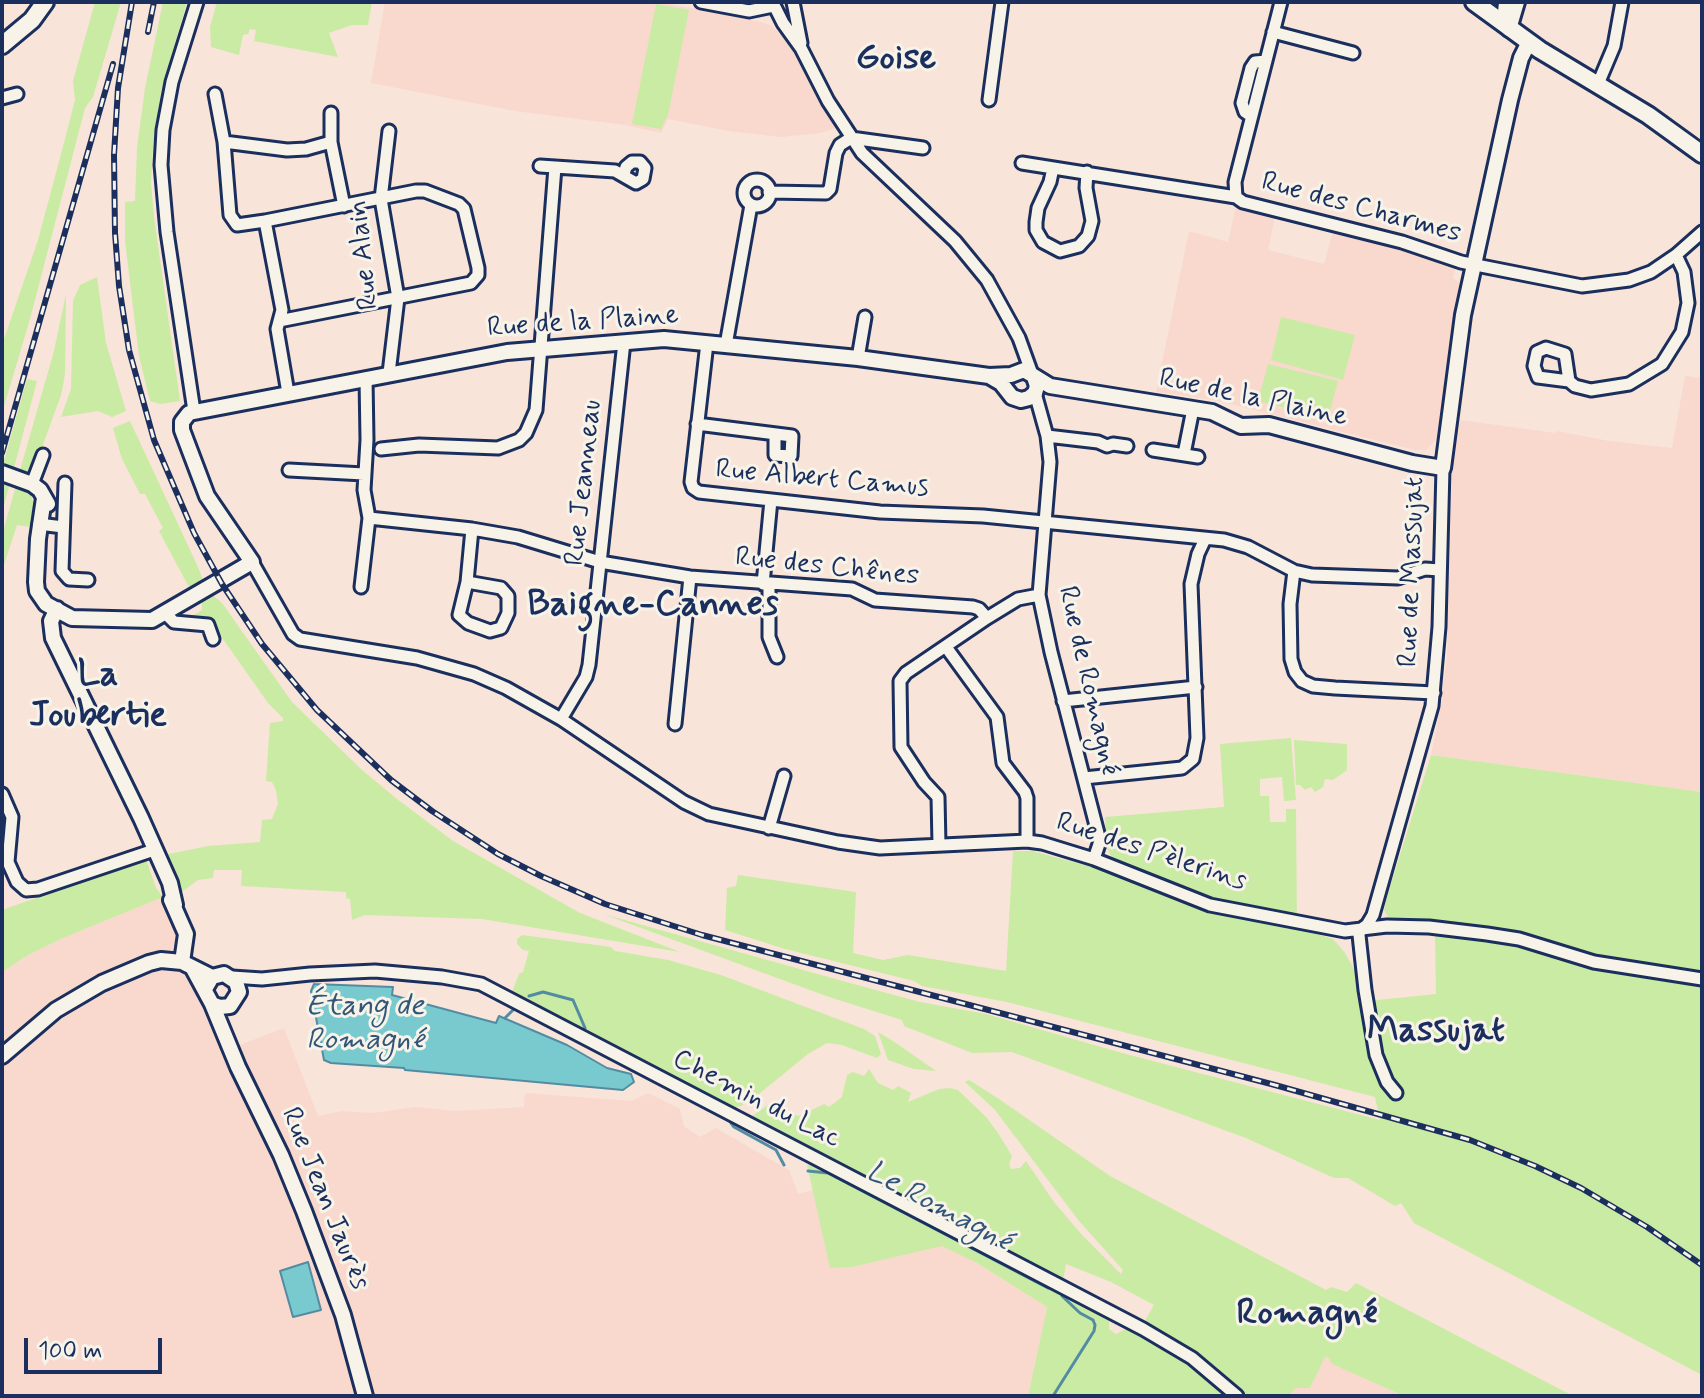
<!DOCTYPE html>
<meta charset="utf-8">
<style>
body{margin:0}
#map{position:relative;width:1704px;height:1398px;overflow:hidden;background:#f8e4d9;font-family:Mynerve,sans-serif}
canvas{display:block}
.frame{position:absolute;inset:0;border:4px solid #1b2f5e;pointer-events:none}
.scale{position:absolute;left:24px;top:1338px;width:138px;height:36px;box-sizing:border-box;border:4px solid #1b2f5e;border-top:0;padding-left:10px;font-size:24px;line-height:28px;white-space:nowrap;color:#1b2f5e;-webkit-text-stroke:6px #f7f3e8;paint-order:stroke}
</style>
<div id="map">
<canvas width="1704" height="1398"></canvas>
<div class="frame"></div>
<div class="scale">100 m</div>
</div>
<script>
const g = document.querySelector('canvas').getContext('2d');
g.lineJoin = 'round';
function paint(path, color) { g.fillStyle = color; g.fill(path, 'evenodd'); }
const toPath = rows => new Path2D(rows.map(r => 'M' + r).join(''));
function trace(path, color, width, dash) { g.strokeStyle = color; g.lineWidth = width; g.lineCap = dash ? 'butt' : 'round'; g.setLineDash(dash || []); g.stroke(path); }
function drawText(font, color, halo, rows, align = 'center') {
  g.font = font + ' Mynerve,sans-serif'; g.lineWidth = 6; g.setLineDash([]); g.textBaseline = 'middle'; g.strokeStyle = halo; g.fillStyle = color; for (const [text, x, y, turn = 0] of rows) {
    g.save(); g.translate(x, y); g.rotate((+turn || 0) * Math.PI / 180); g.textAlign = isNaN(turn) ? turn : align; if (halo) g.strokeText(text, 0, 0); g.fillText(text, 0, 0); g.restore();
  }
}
const built = toPath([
 [385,2,660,2,761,22,772,26,787,41,836,128,820,133,781,137,728,131,668,119,661,133,625,125,515,111,371,83],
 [1236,206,1275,216,1268,250,1324,264,1333,231,1455,266,1453,278,1458,281,1460,288,1451,338,1438,438,1426,450,1415,450,1214,400,1156,392,1189,231,1228,242],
 [1685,376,1702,378,1702,792,1431,755,1441,705,1447,654,1452,472,1460,420,1556,433,1558,431,1609,441,1672,448],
 [163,897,175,922,202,1005,210,1016,222,1052,284,1028,318,1116,341,1111,373,1113,414,1107,456,1111,524,1107,525,1093,632,1101,648,1093,680,1109,684,1126,700,1137,716,1128,789,1170,798,1194,830,1185,977,1263,1047,1307,1028,1396,2,1396,2,972,28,955,63,938],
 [1324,1357,1328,1357,1333,1364,1404,1396,1288,1396,1296,1388,1310,1388]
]);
const green = toPath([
 [95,2,121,2,93,97,85,108,30,319,2,413,2,345,38,240,60,158,75,100,73,81],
 [163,2,187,2,161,91,153,147,151,183,154,217,180,401,160,404,150,401,139,356,125,241,125,202,135,201,137,148,145,88],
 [217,2,372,2,368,25,352,25,329,33,338,57,254,41,256,30,250,29,248,34,243,35,239,55,211,47,210,27],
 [656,4,689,10,668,115,661,129,632,124],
 [97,277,106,343,126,411,112,417,98,411,61,417,71,389,73,301,80,285],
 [66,294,65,374,61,395,32,475,19,474,54,351],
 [1281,317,1355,335,1343,380,1271,360],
 [1268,364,1338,381,1328,418,1258,401],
 [27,379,37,381,2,513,2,468],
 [130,421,198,567,205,586,191,591,159,531,163,528,145,494,140,494,122,459,113,428],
 [17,482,29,490,36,510,32,527,17,525,2,571,2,535],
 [210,593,222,603,292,702,362,770,397,799,453,841,580,913,680,952,482,919,365,915,352,920,350,899,346,898,346,892,241,886,242,870,214,870,213,878,198,880,180,893,164,855,208,846,260,842,262,820,272,819,278,804,276,790,272,782,266,781,270,723,283,721,283,718,268,703,211,622,193,618,192,616,202,610,202,599],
 [1291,738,1296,800,1284,801,1282,777,1260,779,1260,796,1269,796,1270,822,1286,822,1286,809,1296,809,1297,927,1333,939,1345,953,1354,969,1359,1002,1436,994,1435,933,1517,945,1583,968,1702,985,1702,1375,1414,1223,1401,1203,1395,1206,1348,1178,1334,1178,1246,1138,1012,1052,972,1053,904,1026,902,1020,829,997,603,914,839,980,920,1002,986,1014,1122,1053,1380,1120,1375,1097,1007,1002,922,986,914,981,785,949,725,930,727,888,736,886,738,875,856,892,853,953,883,960,908,955,1006,971,1013,851,1032,851,1110,872,1114,861,1107,848,1105,817,1224,807,1220,744],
 [1294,740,1347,744,1347,770,1333,780,1325,779,1323,787,1315,792,1311,787,1305,790,1300,785,1296,785],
 [1431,755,1702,792,1702,970,1597,957,1452,925,1396,921,1388,917,1384,910,1386,900],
 [146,859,156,888,163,897,63,938,28,955,2,972,2,910],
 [522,935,611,947,615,951,668,960,721,975,864,1029,875,1036,881,1054,877,1058,842,1045,827,1043,808,1054,754,1098,741,1106,730,1108,512,992,519,974,523,972,529,951,523,950,517,944,517,939],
 [878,1032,896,1043,936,1071,914,1069,888,1060],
 [869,1069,878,1083,893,1090,898,1086,911,1093,908,1102,939,1089,950,1088,958,1090,986,1117,998,1133,1012,1156,1009,1164,1011,1169,1020,1168,1026,1161,1054,1202,1082,1235,1121,1274,1123,1270,1079,1221,995,1110,965,1082,969,1080,999,1099,1110,1176,1326,1290,1331,1287,1347,1292,1356,1283,1573,1396,1404,1396,1332,1364,1328,1357,1325,1357,1310,1388,1296,1388,1288,1396,1028,1396,1047,1307,977,1263,942,1246,852,1267,830,1268,807,1165,819,1163,1009,1264,1017,1255,749,1118,768,1105,799,1116,824,1104,829,1107,842,1097,847,1075,853,1072,864,1076],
 [1066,1264,1111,1282,1154,1305,1138,1333,1128,1328,1116,1334,1109,1329,1109,1318,1061,1292]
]);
const water = toPath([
 [314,984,393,987,392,995,496,1023,499,1016,567,1045,607,1068,631,1074,634,1082,623,1090,612,1089,405,1070,404,1068,331,1063,324,1060,311,991,314,984],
 [308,1262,321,1310,293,1317,280,1271,308,1262]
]);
const stream = toPath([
 [529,996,543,992,573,1000,585,1028],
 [505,1018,514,1009],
 [731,1123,734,1127,776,1150,784,1165],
 [808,1171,828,1173,1048,1288],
 [1053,1396,1094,1331,1095,1325,1093,1320,1080,1313,1062,1296]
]);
const minor = toPath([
 [701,2,749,11,773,6],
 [793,2,801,43],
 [775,7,783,23,801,48,828,101,862,153,955,241,987,280,1019,338,1032,374],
 [1273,32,1353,53],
 [1598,84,1614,46,1622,2],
 [215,94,224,142,230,215,237,225,265,221,282,310,277,329,288,393],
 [2,98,17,94],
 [989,100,1002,2],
 [331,113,331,142],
 [1251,116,1245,112,1242,103,1251,68,1255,62,1266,61],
 [224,142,287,150,306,149,331,142,344,206],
 [1022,163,1236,197,1235,182,1281,2],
 [540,166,555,167],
 [1053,168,1050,182,1038,208,1036,222,1036,230,1043,242,1060,251,1079,246,1088,236,1092,221,1086,188,1087,172],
 '744 193a13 13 0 1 1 26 0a13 13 0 1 1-26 0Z',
 [769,192,826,193,830,189,836,153,840,145,851,138,923,148],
 [1236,197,1243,202,1402,242,1461,262,1582,286,1629,280,1651,272,1676,255,1702,232],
 [265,221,416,191,425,191,459,204,464,209,478,268,478,275,471,283,279,321],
 [707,343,691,482,693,488,699,492,880,512,983,516,1224,540,1248,547,1294,571,1312,575,1398,578,1425,569,1440,570],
 [726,345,751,205],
 [858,358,865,317],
 [389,373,398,298,381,199,389,131],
 [366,378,367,440,364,490,369,518],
 [1569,381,1538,377,1534,366,1537,352,1546,348,1565,354,1569,381,1575,386,1591,390,1629,384,1662,364,1682,332,1688,303,1684,272,1676,255],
 [1035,393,1047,436,1050,462,1039,595,1051,652,1100,841,1094,859],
 [194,411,167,232,161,165,163,130,172,82,197,2],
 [697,424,792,436,791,456,775,455,775,434],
 [1047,436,1098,442,1107,446,1113,444,1127,446],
 [381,449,419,445,498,448,519,440,526,433,536,410,555,167,615,171,636,183,643,179,645,168,640,162,632,162,626,167,624,174],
 [1153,450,1198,457],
 [1184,454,1193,409],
 [289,470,364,474],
 [65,483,62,571,69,579,88,580],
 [32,484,43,455],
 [39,524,63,527],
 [252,562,293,634,300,639,417,658,474,674,506,688,561,719,684,802,709,814,838,842,880,848,1027,841,1042,843,1094,859,1210,905,1345,931,1387,926,1429,927,1487,934,1519,939,1594,962,1702,979],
 [1294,571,1290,604,1291,659,1295,672,1302,681,1313,686,1335,688,1434,693],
 [467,582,501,588,508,596,508,613,501,628,490,631,468,623,459,615,467,582,472,529],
 [763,584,771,500],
 [769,584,769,637,777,657],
 [361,587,369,518,472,529,518,537,600,562,690,577,852,589,875,600,973,607,979,609,987,618,1018,599,1039,595],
 [165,613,174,622,208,625,213,639],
 [946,647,997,717,1003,763,1025,792,1027,798,1027,841],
 [1063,701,1196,687],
 [561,719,586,677,589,665,624,342],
 [675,724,690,577],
 [1084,778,1182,768,1193,759,1197,738,1191,584,1198,554,1205,539],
 [2,794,12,817,8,862,17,882,26,890,38,889,154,850],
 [769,828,784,776],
 [939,845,938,797,924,782,901,747,900,681,906,673,987,618],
 [232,977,262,979,310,974,375,971,442,977,481,984,1143,1329,1192,1358,1237,1396],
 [1396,1093,1387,1082,1376,1055,1365,990,1359,935,1360,930,1367,925,1373,915,1432,706,1439,627,1443,468]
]);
const tertiary = toPath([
 [1504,24,1506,2],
 [1509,29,1517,2],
 [989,376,1001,383,1012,397,1021,400,1029,398,1035,393,1037,386,1034,377],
 [2,473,32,484,40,490,48,504],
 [44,498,38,539,36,582,37,591,46,604,72,618,152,620,252,562,207,496,182,430,182,422,189,413,507,352,664,339,858,358,989,376,1011,375,1024,370,1050,386,1212,412,1241,426,1269,425,1412,463,1443,468,1463,315,1510,100,1521,58,1529,42],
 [57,609,51,621,53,638,141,818,170,883,175,905],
 [171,900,186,934,182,962],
 [192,967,212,1004,220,1007,230,1006,239,992,236,982,224,974,212,977,205,989],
 [212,1004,238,1067,281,1155,304,1211,343,1315,365,1396],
 [2,1056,56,1010,102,983,149,963,161,960,182,962,212,977]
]);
const secondary = toPath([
 [1474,2,1540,50,1648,115,1702,154],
 [2,45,32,20,45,2]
]);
const rail = toPath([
 [132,2,118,88,114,155,115,233,119,286,129,350,154,440,194,533,222,584,262,644,317,710,391,780,432,811,498,854,541,876,605,904,702,935,1275,1085,1470,1140,1535,1166,1581,1188,1647,1227,1702,1265],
 [148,32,154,2],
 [2,453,113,64]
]);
const streetNames = [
 ["Rue des Charmes",1361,209,15],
 ["Rue Alain",365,255,-96],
 ["Rue de la Plaine",583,323,-4],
 ["Rue de la Plaine",1253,399,12],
 ["Rue Albert Camus",822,480,5],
 ["Rue Jeanneau",585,483,-84],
 ["Rue des Chênes",827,568,6],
 ["Rue de Massujat",1413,572,-88],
 ["Rue de Romagné",1087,681,77],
 ["Rue des Pèlerins",1151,853,18],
 ["Chemin du Lac",756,1100,27],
 ["Rue Jean Jaurès",324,1199,68]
];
const waterNames = [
 ["Étang de",365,1008],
 ["Romagné",365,1042],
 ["Le Romagné",938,1208,28]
];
const districtNames = [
 ["Goise",896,60],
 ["Baigne-Cannes",653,606],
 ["La",98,676],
 ["Joubertie",98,717],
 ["Massujat",1436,1032],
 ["Romagné",1307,1315]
];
paint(built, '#f9d9ce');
paint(green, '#caeba3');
paint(water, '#78cacf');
trace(water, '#538ca2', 2);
trace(stream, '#538ca2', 3);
trace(minor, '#1b2f5e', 17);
trace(tertiary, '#1b2f5e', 20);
trace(secondary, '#1b2f5e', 22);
trace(minor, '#f7f3e8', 11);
trace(tertiary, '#f7f3e8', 14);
trace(secondary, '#f7f3e8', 16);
trace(rail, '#1b2f5e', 6);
trace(rail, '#f7f3e8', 3, [9]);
drawText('28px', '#1b2f5e', '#f7f3e8', streetNames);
drawText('italic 30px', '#32567a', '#f7f3e8', waterNames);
drawText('bold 36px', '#1b2f5e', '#f7f3e8', districtNames);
</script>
